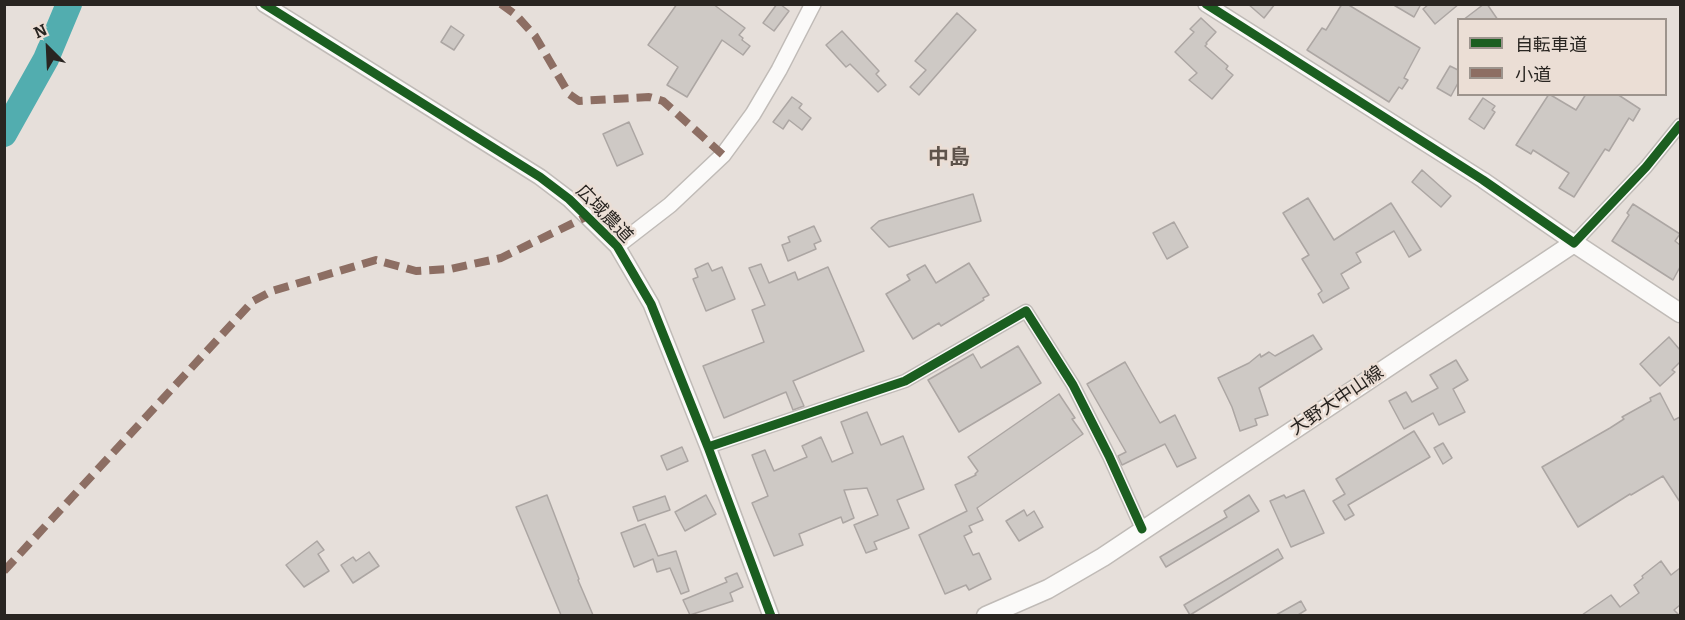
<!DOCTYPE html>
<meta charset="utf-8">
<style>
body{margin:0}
#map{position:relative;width:1685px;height:620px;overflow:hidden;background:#e6dfda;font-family:Bitter,"Noto Sans JP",serif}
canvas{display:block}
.frame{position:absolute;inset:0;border:6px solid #292521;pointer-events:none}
.legend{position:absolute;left:1457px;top:18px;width:210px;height:78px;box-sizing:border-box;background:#ebded5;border:2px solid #9d948d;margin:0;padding:8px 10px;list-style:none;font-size:18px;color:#292521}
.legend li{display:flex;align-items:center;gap:12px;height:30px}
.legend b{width:30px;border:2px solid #9d948d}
.north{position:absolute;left:18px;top:18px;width:60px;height:60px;-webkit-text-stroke:4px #ebded5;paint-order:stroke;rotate:336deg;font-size:16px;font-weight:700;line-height:24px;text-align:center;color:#292521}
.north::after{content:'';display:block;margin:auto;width:21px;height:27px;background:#292521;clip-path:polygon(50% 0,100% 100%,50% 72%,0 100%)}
</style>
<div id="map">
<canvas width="1685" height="620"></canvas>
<div class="frame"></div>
<ul class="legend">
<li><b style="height:8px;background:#1b5e20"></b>自転車道</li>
<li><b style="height:8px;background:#8d6e63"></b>小道</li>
</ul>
<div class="north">N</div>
</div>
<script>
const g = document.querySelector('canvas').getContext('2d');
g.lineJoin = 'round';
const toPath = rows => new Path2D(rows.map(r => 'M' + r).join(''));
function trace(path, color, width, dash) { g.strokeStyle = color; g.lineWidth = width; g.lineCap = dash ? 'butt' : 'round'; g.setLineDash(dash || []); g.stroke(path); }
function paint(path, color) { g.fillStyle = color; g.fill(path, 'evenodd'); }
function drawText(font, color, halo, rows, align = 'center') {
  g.font = font + ' Bitter,"Noto Sans JP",serif'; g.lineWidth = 5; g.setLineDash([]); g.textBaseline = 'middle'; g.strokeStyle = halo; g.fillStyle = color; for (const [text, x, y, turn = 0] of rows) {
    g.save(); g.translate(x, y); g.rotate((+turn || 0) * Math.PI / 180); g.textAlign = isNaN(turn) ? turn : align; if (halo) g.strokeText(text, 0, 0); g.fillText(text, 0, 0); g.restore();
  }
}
const river = toPath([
 [4,134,46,59,69,4]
]);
const building = toPath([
 [677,4,713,4,745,28,739,35,743,38,742,40,750,46,743,55,722,40,687,97,667,85,678,67,648,45,677,4],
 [777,4,780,4,789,11,774,31,763,23,777,4],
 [1248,4,1275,4,1264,18,1248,4],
 [1342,4,1347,4,1420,48,1404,78,1408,80,1402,89,1399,87,1389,102,1307,50,1322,28,1326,30,1342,4],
 [1392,4,1421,4,1414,17,1392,4],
 [1429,4,1459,4,1435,24,1423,9,1429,4],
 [1484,4,1487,4,1498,20,1463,20,1484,4],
 [957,13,976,30,919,95,910,87,926,70,915,61,957,13],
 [1201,18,1216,32,1206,43,1207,44,1205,46,1228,66,1226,69,1233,75,1212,99,1189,80,1197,73,1175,52,1194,32,1190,29,1201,18],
 [451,26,464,35,454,50,441,42,451,26],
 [842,31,879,71,876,74,886,85,878,92,850,64,846,67,826,45,842,31],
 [1450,66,1458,70,1458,83,1451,96,1437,88,1450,66],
 [1549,94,1576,110,1586,94,1617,94,1640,109,1633,121,1629,118,1609,151,1605,149,1574,197,1559,188,1569,173,1533,150,1531,154,1516,145,1549,94],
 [792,97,802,104,799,108,811,118,802,130,789,120,783,129,773,122,792,97],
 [1483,98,1495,106,1492,110,1495,112,1484,129,1469,119,1483,98],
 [629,122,643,154,617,166,603,134,629,122],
 [1422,170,1451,196,1441,207,1412,182,1422,170],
 [973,194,981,221,889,247,871,228,879,221,973,194],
 [1308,198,1334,240,1391,203,1421,250,1409,257,1394,231,1356,253,1361,262,1341,274,1349,288,1323,303,1318,294,1322,291,1302,259,1309,255,1283,213,1308,198],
 [1633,204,1680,234,1675,241,1680,245,1680,267,1673,280,1612,241,1629,215,1627,213,1633,204],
 [1174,222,1188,247,1167,259,1153,233,1174,222],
 [814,226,821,241,814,244,816,249,788,261,782,245,790,242,788,237,814,226],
 [708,263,712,271,722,267,735,299,706,311,693,279,698,277,695,269,708,263],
 [969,263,989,295,983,298,984,300,941,326,939,323,913,339,886,294,910,280,907,275,925,265,936,283,969,263],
 [761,264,769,283,795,272,798,280,828,267,864,351,793,381,804,406,793,410,786,392,724,418,703,366,764,342,752,310,765,305,749,268,761,264],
 [1313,335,1322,349,1259,388,1268,415,1255,419,1257,425,1240,431,1232,407,1218,378,1249,363,1260,354,1261,357,1269,352,1275,356,1313,335],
 [1669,337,1680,350,1680,362,1672,370,1675,372,1660,386,1640,364,1669,337],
 [1018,346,1041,383,959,432,928,380,973,354,981,368,1018,346],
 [1456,360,1468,380,1453,389,1465,412,1439,425,1433,413,1404,429,1389,401,1406,392,1412,402,1438,388,1430,375,1456,360],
 [1125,362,1160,423,1175,415,1196,458,1177,467,1165,444,1122,465,1118,456,1126,452,1087,384,1125,362],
 [1660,393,1674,420,1680,417,1680,502,1663,476,1631,495,1630,494,1578,527,1542,467,1610,428,1624,419,1622,417,1651,401,1650,398,1660,393],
 [1059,394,1075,418,1072,419,1083,434,977,508,983,520,969,526,972,532,964,536,973,555,979,553,991,579,969,590,966,585,945,594,919,535,967,511,955,485,976,475,975,474,978,471,968,457,1059,394],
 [867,412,881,445,903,436,924,489,897,500,909,528,874,542,877,549,866,553,854,525,878,515,867,488,844,490,854,518,843,523,841,517,799,534,803,545,774,556,752,503,768,496,752,455,765,450,774,471,807,457,802,446,821,437,832,462,853,453,841,422,867,412],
 [1414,431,1430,457,1348,505,1354,515,1345,520,1333,501,1345,494,1336,479,1414,431],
 [1443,443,1452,458,1443,464,1434,448,1443,443],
 [682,447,688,461,667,470,661,456,682,447],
 [1304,490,1324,533,1291,547,1270,501,1284,495,1286,498,1304,490],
 [547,495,579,579,578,580,593,615,561,615,516,507,547,495],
 [706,495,716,514,685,531,675,512,706,495],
 [1249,495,1259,511,1166,567,1160,557,1227,517,1224,511,1249,495],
 [665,496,670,510,638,521,633,507,665,496],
 [1024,510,1027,516,1034,511,1043,527,1019,541,1006,521,1024,510],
 [645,524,658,556,676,551,689,591,681,594,670,568,657,572,653,559,634,567,621,533,645,524],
 [317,541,324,550,318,554,329,571,304,587,286,565,317,541],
 [1278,549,1283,558,1190,615,1184,605,1278,549],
 [369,552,379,566,353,583,341,565,353,557,356,561,369,552],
 [1661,561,1671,575,1680,568,1680,605,1674,610,1679,615,1582,615,1611,595,1620,607,1639,593,1634,585,1643,578,1642,576,1661,561],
 [737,573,743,587,730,593,733,601,690,615,683,600,727,582,725,578,737,573],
 [1301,601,1306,610,1298,615,1276,615,1301,601]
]);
const minor = toPath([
 [1574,243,1646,167,1680,125],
 [708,447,905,381,1026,311,1073,385,1109,456,1142,529]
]);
const tertiary = toPath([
 [264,4,540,177,569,199,617,246,651,304,708,447,771,616],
 [1206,4,1483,180,1574,243],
 [617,246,670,205,723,155,753,114,779,70,813,4]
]);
const secondary = toPath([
 [986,616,1048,589,1103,557,1574,243,1680,313]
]);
const quiet = toPath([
 [501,4,516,15,535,36,569,94,579,101,649,97,663,101,723,155],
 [4,571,253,301,272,291,376,260,416,271,450,269,501,258,588,216]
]);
const cycleway = toPath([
 [264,4,540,177,569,199,617,246,651,304,708,447,771,616],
 [1206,4,1483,180,1574,243,1646,167,1680,125],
 [708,447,905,381,1026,311,1073,385,1109,456,1142,529]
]);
const streetNames = [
 ["広域農道",604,214,46],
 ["大野大中山線",1337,401,-34]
];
const quarterNames = [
 ["中島",949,158]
];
trace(river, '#52adaf', 26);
paint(building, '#cec9c5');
trace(building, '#aca6a3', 1.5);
trace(minor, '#c0bbb7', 15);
trace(tertiary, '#c0bbb7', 18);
trace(secondary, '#c0bbb7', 21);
trace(minor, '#fbfaf9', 12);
trace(tertiary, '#fbfaf9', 15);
trace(secondary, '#fbfaf9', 18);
trace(quiet, '#8d6e63', 8, [15, 8]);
trace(cycleway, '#1b5e20', 9);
drawText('18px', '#292521', '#ebded5', streetNames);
drawText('bold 21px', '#5e534b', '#ebded5', quarterNames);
</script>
